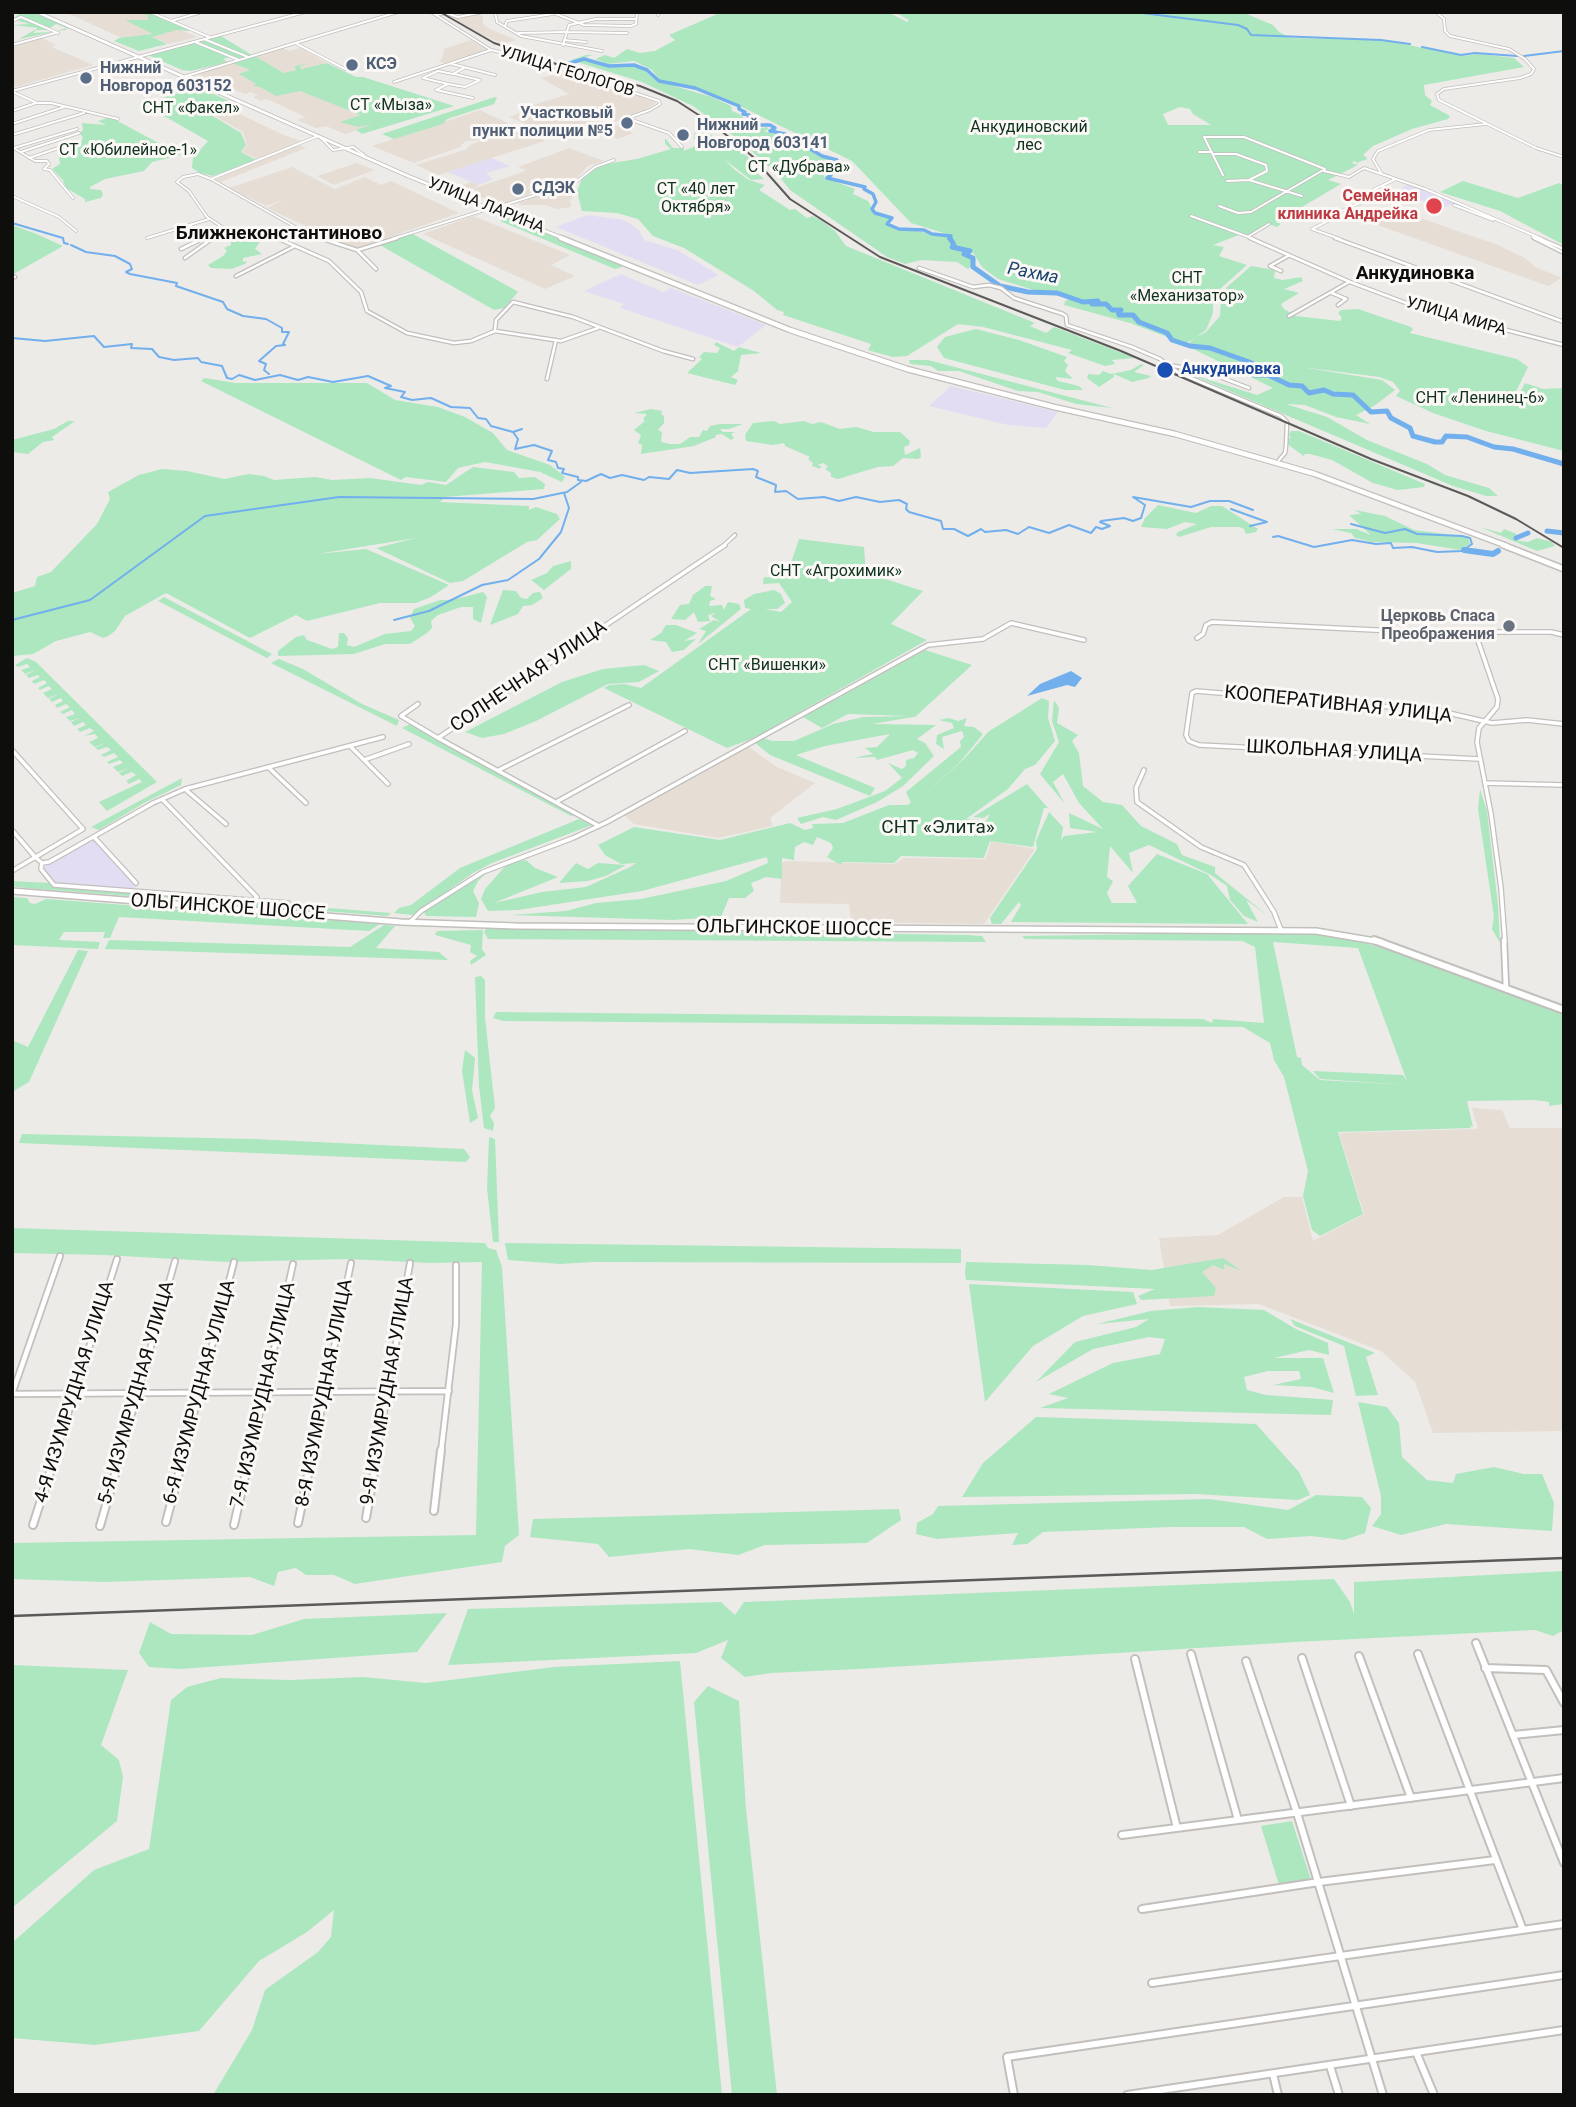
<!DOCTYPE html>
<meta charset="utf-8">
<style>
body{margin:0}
#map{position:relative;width:1576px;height:2107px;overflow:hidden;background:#edebe8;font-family:Roboto,sans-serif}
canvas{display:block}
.frame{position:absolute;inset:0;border:14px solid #0e0e0d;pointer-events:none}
</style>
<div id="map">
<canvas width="1576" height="2107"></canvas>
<div class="frame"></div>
</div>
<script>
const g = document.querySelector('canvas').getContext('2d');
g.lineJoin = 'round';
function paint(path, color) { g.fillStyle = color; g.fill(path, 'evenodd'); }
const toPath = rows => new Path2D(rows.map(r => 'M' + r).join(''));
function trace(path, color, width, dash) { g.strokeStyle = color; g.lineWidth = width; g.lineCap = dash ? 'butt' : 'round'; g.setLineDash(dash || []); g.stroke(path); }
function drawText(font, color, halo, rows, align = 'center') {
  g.font = font + ' Roboto,sans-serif'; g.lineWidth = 6; g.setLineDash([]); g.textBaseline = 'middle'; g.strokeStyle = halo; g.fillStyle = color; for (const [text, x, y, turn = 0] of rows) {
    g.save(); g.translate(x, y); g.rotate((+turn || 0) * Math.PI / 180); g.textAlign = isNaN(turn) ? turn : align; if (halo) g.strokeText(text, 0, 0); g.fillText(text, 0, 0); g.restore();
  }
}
const commercial = toPath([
 [489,157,510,166,486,173,493,179,478,185,448,172],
 [1408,184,1455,203,1443,208,1422,201,1400,190],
 [587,215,624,220,639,230,644,240,677,250,719,275,698,285,556,227],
 [621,274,663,292,671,288,766,325,738,347,620,308,624,304,584,291],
 [951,386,1058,412,1046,428,1008,425,929,406],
 [95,839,137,887,132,889,57,883,44,870,45,867]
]);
const built = toPath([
 [65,12,141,12,197,37,169,44,150,36,124,39],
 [455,12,479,12,477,13,483,17,483,24,488,28,516,40,503,44,476,32,453,18,461,16],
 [42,38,56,45,52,47,93,65,12,88,12,46],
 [471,40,487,50,447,64,438,61,442,59,444,49],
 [283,48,289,51,301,48,327,63,284,73,255,56],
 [232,63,252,71,240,75,256,84,303,91,381,123,345,134,326,126,316,128,297,120,305,117,276,103,266,99,261,101,253,97,257,95,251,92,245,94,197,74],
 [564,73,641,96,656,103,638,114,611,123,633,133,618,139,594,131,598,129,596,127,566,141,509,117,523,112,520,109,569,94,541,78],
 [230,109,281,134,301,141,257,159,242,152,247,146,243,132,213,115],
 [480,110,545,141,438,175,416,165,467,149,470,145,504,132,500,130,480,140,466,141,461,145,463,146,414,163,372,146],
 [299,145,306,148,221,182,216,179],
 [569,148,604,161,588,166,575,180,548,186,502,205,475,195,479,193,473,188,461,192,454,188,472,182,478,185,475,188,520,173,526,170,518,167],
 [357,163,375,170,334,185,317,176],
 [292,167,335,189,365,177,381,185,391,181,459,213,358,248,346,245,267,208,283,200,266,206,229,188],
 [566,185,573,186,570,189,574,191,570,201,571,207,557,209,545,205,520,205,519,203],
 [473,216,570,255,551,265,575,276,545,289,423,234],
 [1399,216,1423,219,1498,245,1525,258,1535,267,1562,278,1548,286,1372,223,1382,218],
 [749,747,777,767,815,783,770,818,773,826,718,838,634,824,624,815],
 [991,841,1035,849,984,924,851,922,849,904,780,903,782,863,786,861,894,864,904,858,986,859],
 [1472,1108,1502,1110,1510,1128,1564,1128,1564,1431,1433,1433,1415,1382,1381,1351,1259,1304,1170,1306,1159,1238,1218,1235,1284,1197,1302,1197,1313,1241,1364,1214,1339,1133,1478,1129]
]);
const green = toPath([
 [16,12,32,12,79,32,67,28,66,30,56,31,67,28,56,24,47,30,36,30,33,33,52,32,19,39,38,28,12,25,29,24,12,19,19,14],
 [142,12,148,12,191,31,176,30,152,37,167,44,139,51,114,41,119,38,153,34,125,20,149,20,147,17,149,16],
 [722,12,888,12,907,22,909,20,894,12,1242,12,1273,25,1279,32,1291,38,1384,40,1462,56,1480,54,1514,58,1524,67,1424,85,1425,95,1432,101,1430,105,1450,116,1448,119,1412,129,1373,146,1363,155,1368,159,1358,162,1359,164,1354,161,1352,163,1358,165,1328,180,1341,184,1295,211,1310,214,1303,218,1290,214,1276,222,1281,224,1277,227,1271,225,1248,238,1239,235,1213,245,1224,247,1219,256,1247,265,1220,289,1213,303,1213,313,1206,330,1186,344,1130,323,1064,305,1065,301,1072,298,1066,297,1067,295,1043,293,998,279,982,267,972,251,963,254,970,257,973,265,968,269,957,262,921,260,905,264,887,257,790,190,778,175,742,142,693,106,642,82,571,60,586,55,578,55,593,55,586,57,599,65,633,66,645,71,657,81,712,97,731,106,732,111,741,115,751,127,757,129,767,127,769,129,764,131,792,140,833,161,822,166,821,170,825,178,855,189,853,194,868,201,875,214,892,218,887,224,893,228,951,236,949,239,954,249,951,239,953,236,911,223,852,161,742,107,687,86,660,80,652,70,634,61,608,64,595,59,605,55,614,58,627,49,640,53,655,51,675,40,669,35],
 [1180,107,1190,109,1193,114,1211,125,1168,125,1163,114],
 [221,36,252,55,236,59,230,57,223,59,228,62,191,71,182,70,148,55],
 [255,56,284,73,296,70,295,66,310,63,300,66,301,69,327,63,356,77,363,77,454,106,362,134,356,130,373,124,358,127,340,122,361,115,300,91,276,96,260,87,253,86,256,84,239,74,250,70,232,63],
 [197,87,241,106,211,115,241,133,246,145,241,152,256,160,213,176,200,173,192,168,193,158,208,141,143,104],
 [495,97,497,98,494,104,447,119,443,124,394,139,382,134],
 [110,117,181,155,152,162,144,171,105,179,90,187,90,189,101,190,103,194,101,198,85,202,85,199,66,188,63,180,52,169,60,164,59,158,80,144,83,138,80,133,83,130,82,123,106,125,98,121],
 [695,132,709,133,717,140,729,142,757,164,749,166,764,179,751,180,724,159,735,170,749,180,765,185,759,190,790,210,795,209,807,218,813,216,822,221,835,231,846,246,1035,323,1030,326,1046,333,1054,327,1135,358,1112,360,1115,364,1105,366,1068,353,1072,350,983,327,958,324,907,356,893,357,871,351,868,350,871,344,783,315,784,312,777,310,754,291,684,248,653,236,638,219,617,213,582,211,577,191,582,179,592,170,606,164,637,159,671,149,665,144,665,138,673,148,684,148,684,151,698,145,697,141,706,139,694,139],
 [1463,181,1518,198,1559,183,1564,185,1564,245,1500,211,1440,192],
 [507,217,619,264,622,267,615,269,500,221],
 [12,225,34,233,63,246,12,275],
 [231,233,247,242,261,240,255,249,262,254,243,258,243,262,247,261,245,264,231,269,211,268,208,265,223,256,227,251,224,248,231,245,231,241,219,237],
 [411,233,517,291,518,292,504,308,494,310,378,244],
 [1251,266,1275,270,1274,278,1283,280,1301,277,1303,281,1284,289,1299,293,1281,304,1284,309,1296,316,1340,321,1342,318,1338,313,1341,310,1358,309,1411,327,1413,329,1410,333,1517,359,1528,367,1510,404,1532,410,1514,404,1525,383,1543,389,1564,388,1564,451,1486,431,1433,413,1396,396,1400,391,1393,382,1379,377,1301,367,1382,380,1395,390,1374,406,1356,415,1370,424,1336,417,1305,405,1286,404,1327,417,1367,440,1427,464,1445,475,1489,488,1498,496,1486,496,1453,486,1187,373,1257,395,1273,388,1187,346,1194,338,1206,332,1220,316,1221,299,1227,287],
 [976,329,1019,340,1067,357,1064,361,1068,365,1065,371,1073,379,1055,377,1058,381,1079,386,1083,390,1065,390,944,358,937,347,945,337],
 [716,342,734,351,739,347,761,353,741,355,738,371,731,377,738,380,735,385,687,373,702,359,699,357,704,352,717,353,720,348,714,345],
 [909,360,928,360,1112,408,1076,404,1038,392,1018,391,959,371,938,371,931,366,910,364],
 [1141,364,1144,365,1134,372,1151,376,1149,378,1132,382,1114,374,1114,377,1099,387,1087,378,1088,374,1099,375,1103,371,1111,374,1131,370],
 [204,378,236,383,367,383,395,400,438,407,465,417,493,433,507,450,550,465,565,477,562,482,540,472,485,462,458,468,446,482,406,477,401,480,201,381],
 [651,409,662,411,661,414,664,416,664,423,658,430,662,432,661,442,670,444,680,444,690,437,699,437,703,430,707,431,710,426,720,424,743,424,729,429,720,429,723,432,735,432,731,434,734,438,731,440,722,434,715,435,716,437,694,446,641,454,642,445,638,443,641,435,634,430,645,421,643,419,647,414,634,413],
 [68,421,75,421,52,437,54,440,43,442,28,454,12,452,12,440,54,429],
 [774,421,780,424,804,421,812,424,821,422,840,429,856,427,874,432,900,432,910,441,909,445,904,447,905,455,920,448,921,457,918,459,903,458,893,466,878,467,838,479,831,477,831,473,825,469,828,467,824,463,817,465,821,466,820,469,812,466,813,463,808,459,810,457,785,446,784,443,773,445,746,441,745,435,753,423],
 [1291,431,1299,431,1425,484,1424,487,1398,490,1373,483,1332,460,1310,454,1304,454,1305,457,1286,443,1287,438,1291,438,1289,435],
 [473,467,514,472,519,478,535,477,545,484,544,489,445,497,440,502,529,506,529,510,536,507,557,514,560,519,537,540,527,542,463,581,450,583,376,548,416,538,317,554,366,549,449,585,431,597,416,603,380,603,307,621,296,615,250,638,166,593,125,616,115,631,108,636,103,638,90,632,56,641,33,654,12,656,12,593,35,586,37,577,51,572,97,524,110,499,108,492,139,475,162,469,187,471,224,479,249,474,264,476,274,480,315,477,332,480,370,478,421,485,428,482,446,485],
 [1158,505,1196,513,1211,506,1222,506,1258,529,1256,532,1246,534,1244,529,1240,527,1211,527,1179,537,1176,535,1178,532,1197,524,1185,522,1167,529,1141,527,1145,518],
 [1355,510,1385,516,1414,530,1468,537,1470,544,1460,550,1417,543,1372,542,1355,538,1351,533,1332,529,1356,529,1371,535,1349,515,1361,514],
 [1480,527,1501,533,1504,529,1517,534,1513,538,1520,541,1528,542,1537,538,1552,542,1555,546,1537,551],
 [799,539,864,547,866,573,923,591,891,624,927,640,754,738,727,748,604,688,609,685,624,684,641,688,751,609,745,608,744,600,754,594,774,590,781,594,785,603,777,609,765,609,781,612,792,602,779,583,763,584,764,577,779,578,790,566],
 [571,561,571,569,544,590,531,580,547,573,553,566],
 [705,586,712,586,710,596,716,599,710,601,709,606,722,605,724,610,728,602,739,604,741,609,698,644,706,631,699,629,714,620,721,622,711,616,716,613,708,615,710,621,698,622,694,612,685,620,671,619,680,605,689,604,693,595],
 [503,590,516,591,521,598,527,599,533,593,540,592,543,598,532,605,523,606,518,614,490,625],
 [483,592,487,597,481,623,473,619,473,607,461,607,438,615,431,621,432,628,427,633,410,644,385,644,354,654,278,656,278,651,296,637,304,635,307,640,332,649,338,647,339,633,344,633,348,638,347,645,354,647,385,634,411,631,415,626,410,618,414,609,440,600,452,600],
 [164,597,272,654,267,658,158,601],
 [666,625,676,625,697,633,684,641,696,639,684,650,672,652,666,642,650,640,661,633],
 [925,650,972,665,916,716,919,716,872,724,936,725,917,739,925,743,934,756,903,786,877,802,836,820,823,817,801,824,797,818,837,809,885,791,902,778,888,763,902,769,906,766,906,760,914,758,918,753,913,750,877,760,875,757,853,758,873,754,865,748,877,747,890,734,825,746,796,755,875,788,870,796,770,755,754,742,763,738,772,741,794,741,833,724,863,717,909,716,848,714,822,728,803,717],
 [27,658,36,662,157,782,107,811,99,802,142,782,139,779,129,784,126,781,136,775,132,772,122,776,119,773,129,768,118,772,113,767,123,763,120,760,109,764,107,762,118,757,114,753,104,757,101,755,111,750,107,747,98,750,95,748,105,743,95,747,89,742,98,738,95,734,84,736,94,731,90,728,80,732,77,729,86,725,83,722,74,726,71,722,80,718,70,721,66,717,75,714,72,710,63,714,60,712,70,707,66,704,57,708,55,705,63,701,61,698,52,702,49,699,59,694,48,698,43,693,52,689,49,686,40,690,38,688,47,683,44,680,34,684,32,681,40,677,38,675,29,678,26,675,36,670,25,674,21,670,30,667,27,664,18,667,15,665],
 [279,659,303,669,362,704,399,720,397,726,271,663],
 [644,665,659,671,639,682,608,684,536,721,504,734,482,738,465,732,562,682,603,669],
 [1042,698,1049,701,1048,718,1055,741,1035,765,1025,769,1008,789,966,819,986,821,990,814,983,818,973,817,1027,784,1048,808,1044,808,1033,847,990,841,984,858,901,856,894,863,842,862,841,865,827,857,833,848,831,843,817,837,813,845,804,842,795,847,794,860,782,858,782,879,766,877,751,883,754,891,745,898,729,898,721,917,672,920,510,915,566,911,596,903,641,899,726,881,768,863,767,857,642,891,518,910,488,911,481,899,485,889,507,864,526,860,535,868,558,877,494,903,542,892,586,887,630,867,636,863,621,864,605,855,598,845,634,827,720,840,790,823,805,830,813,828,812,824,843,823,889,805,907,805,911,803,906,792,961,747,960,741,964,737,962,731,942,737,944,749,936,744,937,735,954,728,952,723,939,720,949,718,958,721,967,718,964,726,974,727,983,734,960,762,923,796,964,759,988,732],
 [1054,700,1059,708,1057,723,1078,735,1072,741,1079,753,1083,786,1103,802,1122,805,1141,826,1177,844,1182,855,1215,867,1215,873,1267,915,1246,900,1258,922,1244,916,1230,900,1227,886,1211,875,1149,845,1129,853,1133,873,1110,846,1107,877,1113,881,1107,893,1112,903,1137,903,1128,886,1157,854,1207,874,1248,924,1011,922,1021,905,1019,902,1001,924,992,924,990,918,1037,849,1036,841,1049,812,1063,827,1061,840,1064,836,1097,832,1070,828,1069,813,1103,829,1079,803,1063,774,1053,782,1065,804,1040,774,1059,742,1052,721],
 [410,724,460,752,577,814,571,816,402,728],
 [182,778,181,785,144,803,99,830,91,827],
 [1480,789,1487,811,1498,905,1500,943,1492,929,1494,917,1478,809],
 [579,819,592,825,492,863,473,873,413,915,394,913,399,908,411,905,460,868],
 [576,863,588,869,598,863,626,865,606,876,588,881,559,883],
 [487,873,478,881,473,891,479,903,476,917,426,916,424,912],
 [12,881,49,883,52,886,391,913,388,916,26,888,12,886],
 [12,897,27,898,30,903,35,904,46,899,380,924,369,931,119,917,110,938,103,938,105,932,64,932,59,940,100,942,98,949,12,945],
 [384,925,395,926,376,948,439,952,448,960,105,949,109,940,350,947],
 [487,928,966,935,982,936,986,942,488,939,484,932],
 [483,930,482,949,486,955,471,965,470,961,477,956,470,952,471,945,435,935,437,931],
 [1218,933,1314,934,1351,939,1352,943,1352,940,1356,940,1423,961,1559,1013,1564,1016,1564,1104,1549,1106,1549,1102,1535,1100,1467,1101,1473,1127,1470,1125,1471,1128,1338,1132,1363,1214,1320,1236,1312,1230,1303,1196,1308,1171,1284,1077,1274,1060,1270,1043,1243,1027,503,1021,493,1018,496,1012,1203,1019,1212,1023,1213,1019,1264,1023,1255,947,1242,941,1025,939,1022,936],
 [1273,942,1358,948,1407,1081,1403,1075,1313,1071,1320,1079,1408,1085,1320,1080,1302,1065,1301,1058,1297,1057],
 [78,950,88,951,29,1082,12,1092,12,1040,28,1047],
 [481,976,485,980,485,1018,495,1108,490,1116,494,1123,493,1131,484,1128,479,1086,475,977],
 [465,1050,475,1058,472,1090,478,1118,470,1123,462,1071],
 [22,1134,254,1139,464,1149,470,1157,466,1162,19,1143],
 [489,1137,495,1139,499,1242,493,1242,487,1188],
 [12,1228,485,1243,488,1248,496,1250,502,1267,519,1535,505,1546,502,1562,355,1584,334,1575,306,1575,296,1568,278,1572,274,1586,250,1577,105,1582,12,1579,12,1543,476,1535,482,1262,430,1263,348,1259,228,1262,104,1255,12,1253],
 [505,1243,961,1249,961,1263,593,1262,560,1264,508,1260],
 [1223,1258,1242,1271,1224,1264,1224,1270,1213,1265,1202,1272,1216,1288,1214,1296,1141,1300,1138,1296,1155,1289,966,1280,965,1273,966,1262,1088,1265,1152,1270],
 [969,1284,1133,1292,1137,1304,1083,1316,1033,1346,985,1402],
 [1197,1307,1264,1310,1296,1329,1328,1343,1329,1355,1309,1350,1274,1358,1323,1358,1334,1393,1312,1387,1273,1385,1301,1379,1299,1371,1268,1371,1244,1377,1247,1390,1266,1395,1333,1400,1331,1415,1040,1408,1068,1398,1049,1394,1113,1363,1160,1354,1165,1339,1149,1337,1093,1349,1036,1382,1075,1342,1136,1327,1149,1319,1097,1324,1151,1311],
 [1290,1319,1375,1353,1366,1357,1378,1395,1356,1396,1344,1346,1295,1326],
 [1358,1402,1387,1407,1399,1423,1402,1457,1427,1480,1453,1483,1456,1474,1494,1467,1524,1474,1542,1474,1554,1503,1552,1531,1446,1524,1401,1535,1372,1526,1381,1514,1381,1496],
 [1036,1417,1256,1424,1299,1472,1310,1495,1298,1500,1196,1494,962,1497,983,1463],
 [1316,1495,1362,1497,1371,1508,1365,1533,1344,1540,1311,1536,1267,1539,1244,1527,1171,1527,1043,1532,1027,1544,1012,1545,1018,1533,937,1539,916,1534,917,1523,933,1514,938,1506,1209,1499,1288,1510],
 [899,1509,901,1520,867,1543,765,1545,738,1555,689,1549,609,1557,598,1544,530,1537,533,1519],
 [1564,1571,1564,1630,1553,1636,1535,1630,1295,1642,859,1669,771,1673,745,1677,721,1658,728,1640,696,1653,448,1665,468,1609,721,1602,735,1615,744,1602,1334,1579,1350,1602,1354,1614,1354,1582],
 [447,1613,417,1652,180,1669,149,1667,139,1653,150,1622,171,1634,252,1635,304,1619],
 [680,1661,722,2095,213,2095,252,2030,265,1990,318,1952,331,1937,334,1910,307,1932,259,1961,199,2031,95,2045,12,2038,12,1943,94,1870,149,1849,171,1700,187,1687,221,1678,290,1680,363,1677,426,1683,554,1667],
 [12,1665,128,1670,101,1745,119,1760,123,1777,117,1821,12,1908],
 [708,1686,739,1701,746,1809,777,2095,732,2095,694,1702],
 [1292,1821,1311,1880,1279,1885,1261,1826]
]);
const water = toPath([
 [1071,671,1082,678,1075,687,1067,685,1027,696,1040,684]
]);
const stream = toPath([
 [1081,12,1096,12],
 [1134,12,1238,25,1247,29,1251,35,1381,40,1410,44],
 [1422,47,1461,55,1475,53,1517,56],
 [1524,56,1564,51],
 [12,223,63,238,64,243,68,244],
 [71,245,86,252,115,256,130,264,132,269,126,272,130,274,177,283,176,286,223,302,227,309,243,316,266,319,282,328,282,332,289,332,283,344,285,345,276,346,259,361,266,364,264,370,269,374],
 [12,338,45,341,94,336,104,347,132,344,131,348,152,349,159,357,174,360,198,358,201,362,222,366,227,378,232,379,239,375,255,380,280,375,298,380,308,377,333,382,368,376,391,386,385,388,405,392,401,397,412,400,431,398,451,407,470,408,478,418,486,419,491,426,513,432,518,439,515,449,534,445,552,451,548,460,556,462,558,468,564,469,562,473,578,477,578,480,586,481,601,474,610,478,622,475,644,480,649,477,669,479,677,470,690,473,753,469,758,471,756,477,776,485,775,492,786,491,798,499,824,497,839,501,856,497,880,502,899,500,907,504,906,509,909,512,941,521,943,529,954,529,968,536,981,529,985,532,1006,530,1018,534,1029,527,1049,533,1069,525,1091,533,1096,527,1102,529,1110,526,1100,522],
 [513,432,522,429],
 [1231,509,1267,522,1250,526],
 [1101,521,1124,518,1133,521,1141,518,1145,505,1133,497,1191,507,1210,501,1229,501,1253,510],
 [1273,537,1278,536,1314,547,1352,540,1376,544,1391,543,1393,548,1412,547,1437,552,1462,551,1472,544,1470,538,1462,536,1417,534,1405,529,1385,533,1351,524],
 [12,620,90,600,205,516,339,497,533,499,567,492,581,482],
 [394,620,429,611,482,585,508,580,539,559,561,532,569,508,564,493]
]);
const riverFar2 = toPath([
 [563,65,584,59,609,66,634,65,647,70,659,81,695,88,739,106,739,109,745,112,743,114,749,115,749,120,759,125,770,125,775,128,770,131,785,134,822,156,837,160,836,165,825,167,824,170,831,175,827,178,865,187,864,189,873,194,876,202,872,209,875,213,892,218,887,224,899,229,924,230,932,234,951,236,949,239]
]);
const riverFar1 = toPath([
 [950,238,954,245,952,247,970,251,964,254,973,258,973,267,1000,286,1028,292,1057,293,1083,302,1098,301,1092,304,1106,304,1112,310,1121,310,1118,311,1119,315,1133,315,1139,322,1167,333,1172,340,1190,346,1210,348,1252,363,1259,373,1254,375,1268,375,1289,385,1302,386,1309,393,1324,390,1333,394,1353,395,1371,412,1387,411,1391,418,1410,428,1413,436,1435,442,1442,442,1446,436,1467,437,1494,447,1513,449,1564,464],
 [1547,531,1564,533],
 [1516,538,1528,533]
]);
const river = toPath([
 [1464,550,1493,554,1498,551]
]);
const minorFar4 = toPath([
 [150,12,209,37],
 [431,12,491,50,535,60,659,101,660,104,650,110,628,118],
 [495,12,497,22,521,36,602,51],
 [551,12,584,25,631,26,636,24,637,12],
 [1436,12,1444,19,1445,31,1450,36,1509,49,1525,59,1534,69,1531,74,1520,78,1444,89,1437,94,1439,100,1536,148,1564,157],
 [436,15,446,13,458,17,483,12],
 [658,15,660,12],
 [12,21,21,17,58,33],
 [171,21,202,12],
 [505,26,507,21,553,14],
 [566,32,627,33],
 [518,33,566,32],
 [204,39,248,57],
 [564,40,586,42],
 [195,42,239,60],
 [297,44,345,69],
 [12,45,55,33],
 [563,45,569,25,596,19,636,19],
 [452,64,495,75],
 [464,68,453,74,438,71,423,78,448,84,436,90,473,98],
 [183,77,398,12],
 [394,82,491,50],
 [448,84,465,87,480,80,454,74],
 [12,91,305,12],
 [13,92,37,103,51,103,118,119],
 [12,111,36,103],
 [629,119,669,133,682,147],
 [12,124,64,107],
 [12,135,84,113],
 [321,138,333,150,353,147,364,155],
 [12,147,35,161,47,161,49,164,44,169,50,170,73,198],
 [14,148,77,129],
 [21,152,79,133],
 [1199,152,1212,152],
 [1213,154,1236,154,1266,165,1267,171,1249,180],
 [29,158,76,142],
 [1324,171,1349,177,1364,168,1425,189,1542,239],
 [1381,173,1373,159,1378,151,1429,130,1486,124],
 [211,179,318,136],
 [1227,181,1249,180,1302,196],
 [12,196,59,217,76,231],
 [1454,205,1493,220],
 [1219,206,1238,213,1251,212,1325,169,1244,137,1204,137,1223,175],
 [492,209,576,182,595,167,614,160],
 [1191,216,1254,239],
 [190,226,209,235],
 [1249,236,1269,224],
 [1533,237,1538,239],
 [147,238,209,219],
 [281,238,300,231],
 [200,239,209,235,217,237,231,233],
 [211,239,214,237],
 [284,239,231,233,207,217,189,191,177,182,183,177,198,174,211,179,304,232,326,239],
 [392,239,491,208],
 [1340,239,1312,229,1338,216,1337,213,1360,203,1360,196,1396,179]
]);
const minorFar3 = toPath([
 [277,238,329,261,361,292,367,311,407,333,454,343,471,341,495,331,561,341,598,328],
 [320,238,357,250,376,269],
 [1250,238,1350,282,1414,306,1564,345],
 [1335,238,1564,322],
 [1534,238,1564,253],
 [1538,238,1564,249],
 [181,249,204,238],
 [358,250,397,238],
 [185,258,213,238],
 [919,268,973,287,989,285,1001,288,1014,298,1063,314,1066,316,1067,325,1132,347,1160,359,1179,373,1281,416,1287,422,1286,446,1285,453,1279,460],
 [1281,271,1270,266,1288,256],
 [236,276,295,246],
 [12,277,15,277],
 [1332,293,1346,299,1338,305],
 [1289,316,1349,282],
 [495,331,496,320,513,302,573,317,663,351,693,359],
 [1168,365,1204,371,1249,388],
 [547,379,556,340],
 [723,546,735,535]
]);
const minorFar2 = toPath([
 [1476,635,1498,699,1497,707,1479,728,1477,742,1491,814,1501,888,1505,942],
 [1197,638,1203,634,1206,625,1212,622,1476,635,1488,632,1551,632,1564,635],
 [418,704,401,716,438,738],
 [350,746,388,784],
 [12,750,83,829,12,871],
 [1479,759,1199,745,1189,741,1186,735,1192,693,1196,691,1440,711,1492,723,1527,720,1564,724],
 [364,760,409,744],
 [268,767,306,803],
 [499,770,629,705],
 [1144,770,1136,788,1137,802,1201,847,1244,865,1274,912,1281,930],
 [1485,783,1564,785],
 [186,790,226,824],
 [162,799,257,897,255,900],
 [558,801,685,731],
 [599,826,438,738,725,545],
 [12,830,35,857,42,863,49,862,153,803,185,789,383,737],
 [94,837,136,883],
 [42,863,41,869,54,885,288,903],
 [410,922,421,911,483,872,573,838,607,822,928,645,983,639,1011,623,1084,640]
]);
const minorFar1 = toPath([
 [1504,940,1506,988],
 [12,1394,449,1391],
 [12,1394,60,1256],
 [56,1452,117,1259],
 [121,1452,175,1261],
 [184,1452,234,1262],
 [251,1452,293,1264],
 [313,1452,351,1263],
 [377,1452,410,1263],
 [441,1452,456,1324,456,1265]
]);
const minor = toPath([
 [434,1511,441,1450],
 [366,1518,378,1450],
 [166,1522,185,1450],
 [298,1523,313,1450],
 [33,1525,57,1450],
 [234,1525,251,1450],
 [100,1526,122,1450],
 [1476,1643,1564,1863],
 [1191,1654,1238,1820],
 [1418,1654,1523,1930],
 [1359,1656,1411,1798],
 [1302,1658,1351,1806],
 [1135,1659,1177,1828],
 [1246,1661,1297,1813,1383,2095],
 [1485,1668,1546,1670,1564,1703],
 [1513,1735,1564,1730],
 [1122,1835,1564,1778],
 [1142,1909,1319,1882,1495,1860],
 [1152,1983,1564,1924],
 [1416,2052,1434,2095],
 [1330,2066,1339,2095],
 [1273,2074,1278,2095],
 [1014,2095,1007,2057,1564,1975],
 [1127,2095,1564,2030]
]);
const majorFar3 = toPath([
 [37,12,408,176,565,239]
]);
const majorFar2 = toPath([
 [561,238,790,330,907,369,1054,407,1175,434,1315,474,1507,546]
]);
const majorFar1 = toPath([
 [1503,545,1564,569],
 [12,891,401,922,516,926,1316,931,1381,942]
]);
const major = toPath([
 [1374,940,1564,1010]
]);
const railFar1 = toPath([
 [440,12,494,43,583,73,640,86,677,101,714,125,752,156,790,199,880,257,1121,351,1371,459,1468,496,1516,519,1564,548]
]);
const rail = toPath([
 [12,1616,1564,1558]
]);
const markers = [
 [352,65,7,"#5c6f8a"],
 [86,78,7,"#5c6f8a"],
 [627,123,7,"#5c6f8a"],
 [683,135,7,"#5c6f8a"],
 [518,189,7,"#5c6f8a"],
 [1434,206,9,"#e0444e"],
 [1165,370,9,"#1a4fb4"],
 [1509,626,7,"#6b7280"]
];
const farServicenames = [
 ["КСЭ",366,65],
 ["Нижний",100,69],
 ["Новгород 603152",100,87],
 ["Участковый",613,114,"right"],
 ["пункт полиции №5",613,132,"right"],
 ["Нижний",697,126],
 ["Новгород 603141",697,144],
 ["СДЭК",532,189]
];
const farStreetnames = [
 ["УЛИЦА ГЕОЛОГОВ",567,72,17],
 ["УЛИЦА ЛАРИНА",486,206,22],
 ["УЛИЦА МИРА",1456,317,16]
];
const farParknames = [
 ["СТ «Мыза»",391,106],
 ["СНТ «Факел»",191,109],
 ["Анкудиновский",1029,128],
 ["лес",1029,146],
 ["СТ «Юбилейное-1»",128,151],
 ["СТ «Дубрава»",799,168],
 ["СТ «40 лет",696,190],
 ["Октября»",696,208],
 ["СНТ",1187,279],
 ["«Механизатор»",1187,297],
 ["СНТ «Ленинец-6»",1480,399],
 ["СНТ «Агрохимик»",836,572],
 ["СНТ «Вишенки»",767,666]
];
const farHealthnames = [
 ["Семейная",1418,197],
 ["клиника Андрейка",1418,215]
];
const farTransitnames = [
 ["Анкудиновка",1181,370]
];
const farWorshipnames = [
 ["Церковь Спаса",1495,617],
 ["Преображения",1495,635]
];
const farWaternames = [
 ["Рахма",1033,274,11]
];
const farQuarternames = [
 ["Ближнеконстантиново",279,234],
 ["Анкудиновка",1415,274]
];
const streetNames = [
 ["СОЛНЕЧНАЯ УЛИЦА",529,677,-34],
 ["КООПЕРАТИВНАЯ УЛИЦА",1338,705,6],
 ["ШКОЛЬНАЯ УЛИЦА",1334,752,3],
 ["ОЛЬГИНСКОЕ ШОССЕ",228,908,4],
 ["ОЛЬГИНСКОЕ ШОССЕ",794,929,1],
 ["9-Я ИЗУМРУДНАЯ УЛИЦА",388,1391,-80],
 ["4-Я ИЗУМРУДНАЯ УЛИЦА",75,1392,-73],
 ["6-Я ИЗУМРУДНАЯ УЛИЦА",200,1392,-75],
 ["5-Я ИЗУМРУДНАЯ УЛИЦА",137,1393,-74],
 ["8-Я ИЗУМРУДНАЯ УЛИЦА",325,1393,-79],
 ["7-Я ИЗУМРУДНАЯ УЛИЦА",264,1395,-77]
];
const parkNames = [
 ["СНТ «Элита»",938,828]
];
paint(commercial, '#e3ddf3');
paint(built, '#e6ddd5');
paint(green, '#ace7c0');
paint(water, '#71afed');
trace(stream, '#71afed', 2);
trace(riverFar2, '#71afed', 3.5);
trace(riverFar1, '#71afed', 5);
trace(river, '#71afed', 6);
trace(minorFar4, '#c2bfbd', 3.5);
trace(minorFar3, '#c2bfbd', 5);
trace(minorFar2, '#c2bfbd', 6);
trace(minorFar1, '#c2bfbd', 8);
trace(minor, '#c2bfbd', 10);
trace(majorFar3, '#c2bfbd', 4.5);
trace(majorFar2, '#c2bfbd', 7);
trace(majorFar1, '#c2bfbd', 8);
trace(major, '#c2bfbd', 10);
trace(minorFar4, '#fff', 2);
trace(minorFar3, '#fff', 2.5);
trace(minorFar2, '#fff', 3.5);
trace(minorFar1, '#fff', 4.5);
trace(minor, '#fff', 6);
trace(majorFar3, '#fff', 2.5);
trace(majorFar2, '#fff', 4.5);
trace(majorFar1, '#fff', 5);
trace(major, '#fff', 6);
trace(railFar1, '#5b5a58', 2);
trace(rail, '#5b5a58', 2.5);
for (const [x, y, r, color] of markers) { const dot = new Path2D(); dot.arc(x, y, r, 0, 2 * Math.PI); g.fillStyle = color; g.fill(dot); trace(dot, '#fbf8f5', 2.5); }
drawText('bold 16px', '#4e5e75', '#fbf8f5', farServicenames, 'left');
drawText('16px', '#0e0e0d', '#fbf8f5', farStreetnames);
drawText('16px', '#0e321d', '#fbf8f5', farParknames);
drawText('bold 16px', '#be3a42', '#fbf8f5', farHealthnames, 'right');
drawText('bold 16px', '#164399', '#fbf8f5', farTransitnames, 'left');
drawText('bold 16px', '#5b616d', '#fbf8f5', farWorshipnames, 'right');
drawText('italic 18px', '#19456d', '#fbf8f5', farWaternames);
drawText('bold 19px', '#0e0e0d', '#fbf8f5', farQuarternames);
drawText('19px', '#0e0e0d', '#fbf8f5', streetNames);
drawText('19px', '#0e321d', '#fbf8f5', parkNames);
</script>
